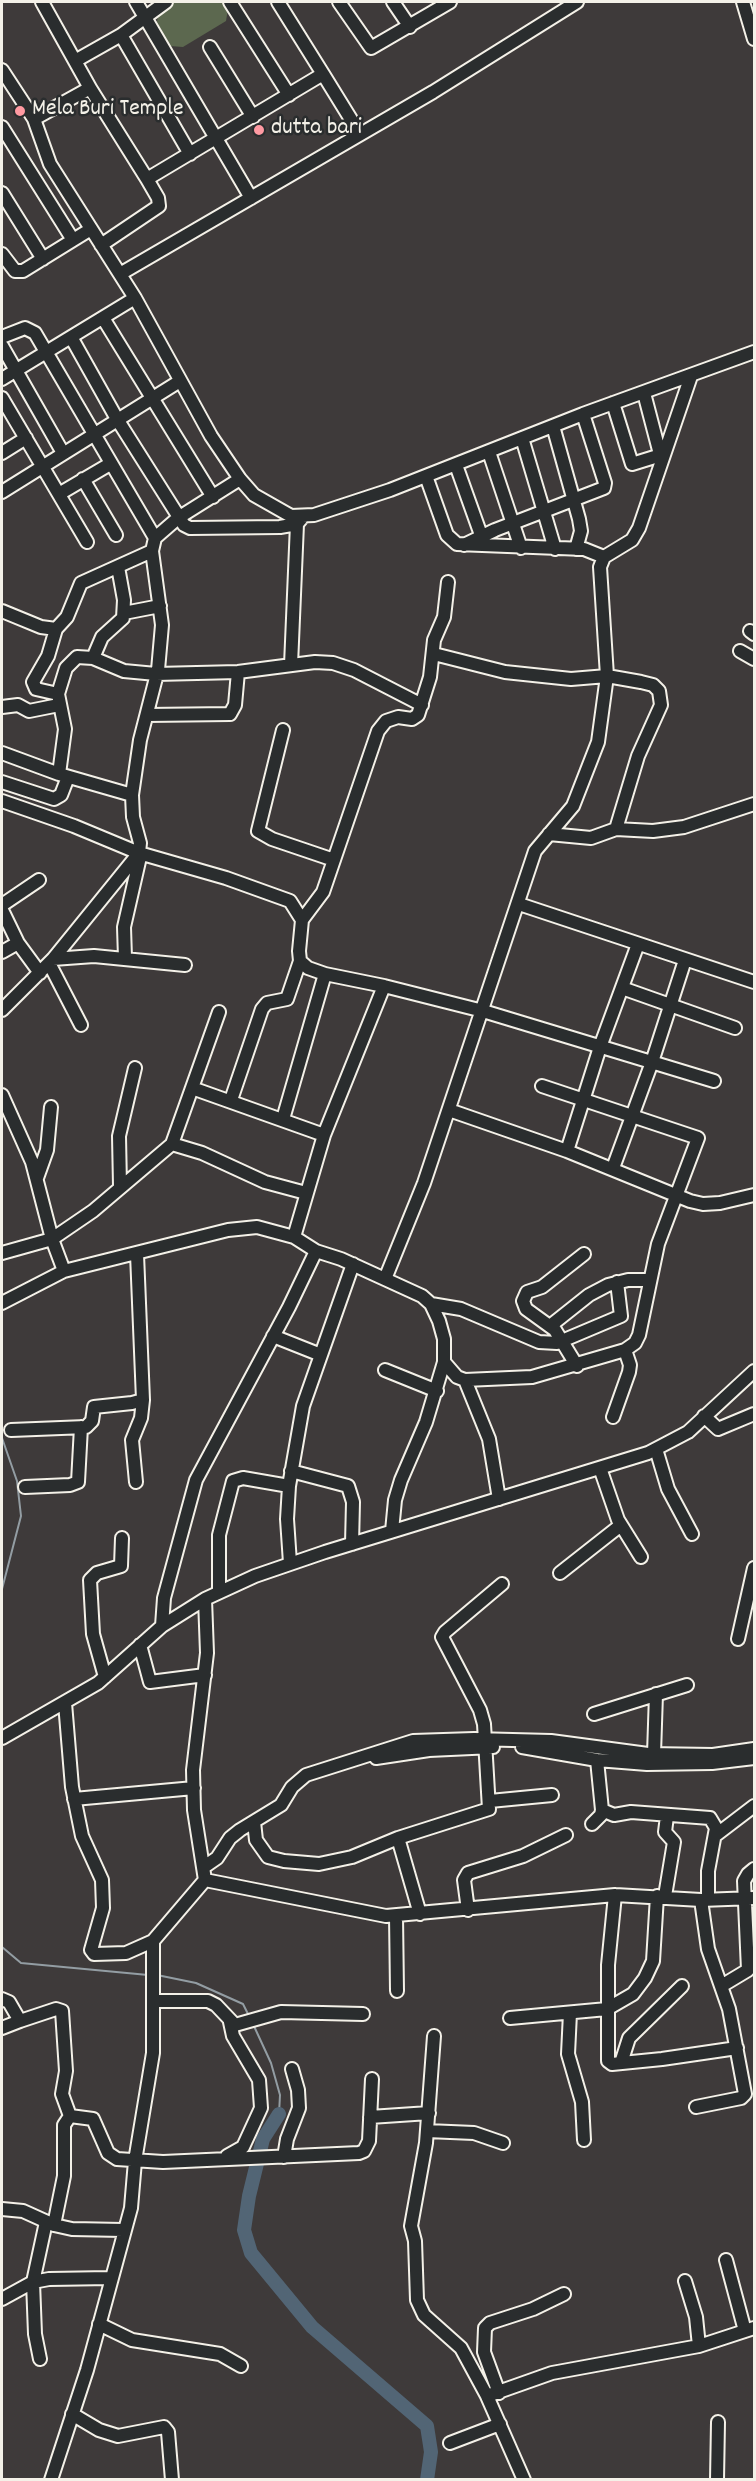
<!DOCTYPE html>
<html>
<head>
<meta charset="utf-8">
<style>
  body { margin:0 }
  #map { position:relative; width:756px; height:2481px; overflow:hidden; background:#3e3a3a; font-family:Dekko,sans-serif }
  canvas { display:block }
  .frame { position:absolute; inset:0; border:3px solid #f4f1e8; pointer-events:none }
</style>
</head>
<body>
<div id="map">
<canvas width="756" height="2481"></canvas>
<div class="frame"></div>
</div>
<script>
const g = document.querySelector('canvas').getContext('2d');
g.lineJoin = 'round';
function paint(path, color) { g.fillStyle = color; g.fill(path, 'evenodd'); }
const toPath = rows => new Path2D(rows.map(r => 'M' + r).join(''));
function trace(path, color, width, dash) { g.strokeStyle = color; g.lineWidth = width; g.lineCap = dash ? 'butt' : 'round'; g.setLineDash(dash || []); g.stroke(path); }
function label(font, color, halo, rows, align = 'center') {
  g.font = font + ' Dekko,sans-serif'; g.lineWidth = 5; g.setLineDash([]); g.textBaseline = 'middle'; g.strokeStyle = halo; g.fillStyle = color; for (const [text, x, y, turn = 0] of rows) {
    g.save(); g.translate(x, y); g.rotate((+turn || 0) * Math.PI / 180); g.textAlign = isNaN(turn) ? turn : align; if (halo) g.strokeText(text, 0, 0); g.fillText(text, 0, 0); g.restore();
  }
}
paint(toPath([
  [168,2,225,2,228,9,226,21,183,47,170,46,157,22,159,8]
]), '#5c684f');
trace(toPath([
  [2,1438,17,1481,21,1516,2,1589],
  [2,1947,21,1963,148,1975],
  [157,1975,196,1983,243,2004,249,2016],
  [253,2024,271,2063,280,2095,279,2114]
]), '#939da3', 2);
trace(toPath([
  [279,2114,263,2139,249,2196,244,2230,251,2253,312,2327,427,2426,431,2452,427,2480]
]), '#526575', 14);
const minor = toPath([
  [42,2,90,88],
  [136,2,251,198],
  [230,2,289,95],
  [278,2,323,74],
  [339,2,371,48,450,2],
  [393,2,410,27],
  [743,2,754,39],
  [121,35,190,154],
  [210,47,253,117],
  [75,61,121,35,166,2],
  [2,70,34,119,50,164,135,298,211,436,240,479,254,495,291,516,314,515,390,490,583,414,754,352],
  [34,119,90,88,147,179,323,74,360,134],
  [2,127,73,240],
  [2,193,43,259],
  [101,245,159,206,158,198,147,179],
  [2,254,15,271,23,271,91,229],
  [120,274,433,92,577,2],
  [103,318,213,497],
  [2,337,25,328,35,333,155,538,178,518,240,479],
  [71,337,117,419,184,525,190,528,280,527,297,524,302,518],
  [2,346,63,453],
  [2,379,135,298],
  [644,393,661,458],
  [2,398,87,542],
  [613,403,632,464,661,455],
  [553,426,579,519,581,531,576,549],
  [522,438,555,549],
  [489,452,521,548],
  [2,453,26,438],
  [456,465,481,535],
  [426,476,447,535,457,544,584,549,604,557],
  [83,479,116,535],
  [2,492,180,381],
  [59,494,110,464],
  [464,545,495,530,604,488,605,483,583,414],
  [2,611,41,627,56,629,67,617,81,583,152,551],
  [124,613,160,606],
  [56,629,48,656,33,682,36,689,58,694],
  [750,631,754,634],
  [740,651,754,659],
  [434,654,505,672,571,679,607,676,641,682,653,685,659,691,661,705,638,756,616,829],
  [93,658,102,637,123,618,124,600,118,567],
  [291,665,297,524],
  [2,707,18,705,29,711,59,705],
  [147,715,230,714,235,705,238,672],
  [283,730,258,831,272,839,334,860],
  [2,753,59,774,132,795],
  [59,774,65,729,58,694,66,668,77,657,93,658,124,671,156,674,238,672,315,662,333,663,354,670,422,705],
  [2,782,54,799,61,795,68,777],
  [2,801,74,826,139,853,226,878,290,901,302,920,299,951,300,961,308,968,325,974,384,986,324,1135,294,1237],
  [549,834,591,838,616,829,653,831,684,827,754,804],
  [519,904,754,982],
  [2,905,39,880],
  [2,910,18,943,40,973],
  [302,920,323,892,378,731,386,721,398,717,412,719,418,715,430,677,434,640,444,617,448,582],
  [2,952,18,943],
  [125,958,124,927,140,857],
  [53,959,94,956,185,965],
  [49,963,81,1025],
  [384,986,483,1011,714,1081],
  [622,988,735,1028],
  [2,1010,53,959,139,853,140,843,133,817,132,795,140,740,158,670,162,625,152,551,155,538],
  [192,1088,324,1135],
  [2,1095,32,1162,52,1239,2,1253],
  [231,1100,262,1009,267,1003,287,999,300,961],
  [449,1110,567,1151,690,1201,703,1204,720,1203,754,1195],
  [283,1119,325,974],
  [172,1144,202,1153,265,1182,306,1193],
  [567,1151,600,1047,638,944],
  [613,1168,652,1062,685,960],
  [37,1178,47,1150,51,1107],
  [120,1186,119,1136,135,1068],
  [64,1271,52,1239,93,1211,172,1144,219,1012],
  [385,1279,424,1183,535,851,573,806,598,742,607,676,600,567,604,557,632,540,639,528,691,376],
  [2,1303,64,1271,228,1230,257,1227,294,1237,316,1251,341,1259,422,1296,431,1304,439,1321,444,1339,444,1362,426,1422,401,1480,395,1500,392,1531],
  [431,1304,461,1309,539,1342,557,1343,621,1316,617,1282],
  [550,1326,589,1295,608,1285,628,1280,649,1280],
  [273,1336,321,1355],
  [444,1362,457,1377,465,1380,532,1377,625,1350,635,1343,639,1335,658,1244,698,1138,542,1086],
  [577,1366,555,1330,526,1309,523,1301,527,1292,542,1287,584,1254],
  [385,1370,437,1391],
  [465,1380,489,1439,499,1499],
  [704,1416,718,1429,754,1414],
  [613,1417,629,1372,630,1365,625,1350],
  [11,1430,86,1427,92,1421,94,1407,132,1403,143,1400,137,1254],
  [656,1449,668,1489,692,1534],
  [600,1468,618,1520,641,1557],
  [291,1471,348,1486,353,1502,352,1544],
  [136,1482,132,1440,141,1418,143,1400],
  [25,1487,70,1485,78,1482,81,1427],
  [290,1563,287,1519,289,1486,303,1406,353,1264],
  [560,1573,621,1525],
  [219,1592,219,1535,233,1481,243,1478,289,1486],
  [205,1599,255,1576,325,1552,648,1453,688,1432,754,1371],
  [738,1639,754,1568],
  [140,1645,150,1682,205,1675],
  [105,1677,93,1634,90,1580,97,1573,121,1566,122,1538],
  [65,1703,72,1787,82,1836,102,1880,103,1908,91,1950,94,1954,126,1953,153,1941],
  [594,1714,687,1685],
  [2,1738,98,1683,162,1626,164,1598,196,1480,289,1307,316,1251],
  [522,1747,597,1760,647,1764,712,1763,754,1758],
  [654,1754,656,1694],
  [376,1758,429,1750,493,1747],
  [74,1799,194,1788],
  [490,1801,552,1795],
  [602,1810,614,1815,631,1812,710,1818,716,1828,708,1871,708,1899],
  [254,1822,256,1840,268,1857,284,1861,319,1864,352,1857,398,1838,489,1809,484,1724,480,1710,442,1637,445,1632,502,1584],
  [592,1824,601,1815,602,1810,597,1760],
  [716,1835,754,1806],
  [398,1838,420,1914],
  [204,1867,217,1858,230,1838,240,1830,281,1805,292,1787,306,1775,413,1741,474,1739,551,1741,648,1754,713,1755,754,1749],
  [205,1880,386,1916,615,1895,701,1900,754,1898],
  [615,1895,608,1965,608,2061,612,2064,662,2059,737,2048],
  [665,1896,674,1842,665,1832,667,1816],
  [468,1910,464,1880,468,1873,523,1856,566,1835],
  [396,1916,397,1991],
  [723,1985,748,1970,744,1881,748,1874,754,1869],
  [2,1999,9,2002,20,2021,56,2009,62,2011,66,2071,62,2094,70,2116],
  [154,2001,208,2001,216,2005,235,2025,281,2012,363,2014],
  [570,2013,568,2054,582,2102,584,2140],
  [510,2018,607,2009,633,1994,645,1978,653,1961,657,1896],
  [2,2028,20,2021],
  [434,2036,426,2143,411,2226,415,2241,417,2300,424,2315,461,2348,487,2396],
  [621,2063,629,2038,682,1986],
  [696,2107,741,2098,745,2094,729,2009,708,1949,701,1900],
  [370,2117,429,2113],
  [427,2131,474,2133,503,2143],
  [227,2156,243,2147,261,2108,259,2080,233,2036,230,2022],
  [284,2157,287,2139,299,2108,298,2090,292,2069],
  [2,2209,23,2211,54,2225,72,2229,123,2230],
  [54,2225,64,2176,64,2125,70,2116,93,2119,108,2153,117,2159,163,2162,359,2153,364,2151,369,2141,372,2079],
  [726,2260,745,2331],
  [685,2281,696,2317,699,2346],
  [2,2299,33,2282,49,2279,110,2278],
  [99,2324,132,2340,220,2354,241,2366],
  [40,2359,35,2334,33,2282,46,2222],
  [499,2393,484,2352,485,2328,490,2323,533,2309,564,2294],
  [72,2414,99,2430,118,2436,164,2427,168,2432,172,2480],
  [450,2443,500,2424],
  [51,2480,87,2370,131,2208,135,2161,153,2053,153,1941,205,1880,194,1810,193,1770,207,1653,205,1599,162,1626],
  [524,2480,487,2396,552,2373,699,2346,754,2328],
  [717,2480,718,2422]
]);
trace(minor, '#f4f1e8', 16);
trace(minor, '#2a2d2e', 12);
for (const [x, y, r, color] of [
  [20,111,6,"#ff9aa2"],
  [259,130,6,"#ff9aa2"]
]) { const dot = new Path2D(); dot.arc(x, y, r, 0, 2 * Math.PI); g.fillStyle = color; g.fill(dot); trace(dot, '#2a2d2e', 2); }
label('24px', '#f4f1e8', '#2a2d2e', [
  ["Mela Buri Temple",32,111],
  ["dutta bari",271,130]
], 'left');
</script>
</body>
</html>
